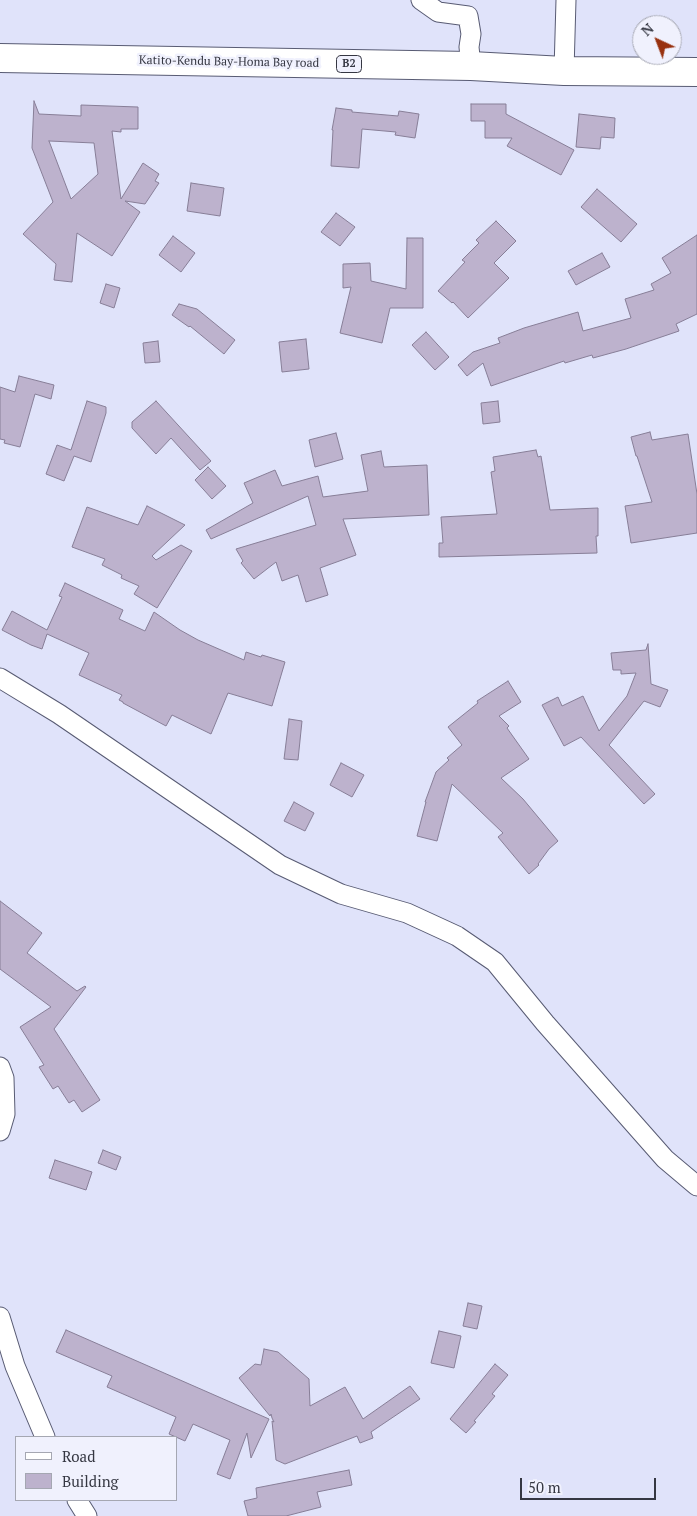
<!DOCTYPE html>
<html>
<head>
<meta charset="utf-8">
<style>
  body { margin:0 }
  #map { position:relative; width:697px; height:1516px; overflow:hidden; background:#e0e3fa; font-family:"PT Serif",serif }
  canvas { display:block }
  .legend { position:absolute; left:15px; top:1436px; width:162px; height:65px; box-sizing:border-box; background:#f0f1fd; border:1px solid #a5a7b2; margin:0; padding:6px 9px; list-style:none; font-size:15px; color:#353742 }
  .legend li { display:flex; align-items:center; gap:10px; height:25px }
  .legend b { width:25px; border:1px solid #a5a7b2 }
  .north { position:absolute; left:632px; top:15px; width:50px; height:50px; box-sizing:border-box; background:#f0f1fd; border:1px solid #a5a7b2; border-radius:50%; rotate:317deg; font-size:14px; font-weight:700; line-height:20px; text-align:center; color:#353742 }
  .north::after { content:''; display:block; margin:auto; width:18px; height:22px; background:#98310f; clip-path:polygon(50% 0,100% 100%,50% 72%,0 100%) }
  .scale { position:absolute; left:520px; top:1478px; width:136px; height:22px; box-sizing:border-box; border:2px solid #353742; border-top:0; padding-left:6px; font-size:15px; line-height:18px; white-space:nowrap; color:#353742; -webkit-text-stroke:4px #f0f1fd; paint-order:stroke }
</style>
</head>
<body>
<div id="map">
<canvas width="697" height="1516"></canvas>
<ul class="legend">
<li><b style="height:6px;background:#fff"></b>Road</li>
<li><b style="height:14px;background:#bdb2cd"></b>Building</li>
</ul>
<div class="north">N</div>
<div class="scale">50 m</div>
</div>
<script>
const g = document.querySelector('canvas').getContext('2d');
g.lineJoin = 'round';
function paint(path, color) { g.fillStyle = color; g.fill(path, 'evenodd'); }
const toPath = rows => new Path2D(rows.map(r => 'M' + r).join(''));
function trace(path, color, width, dash) { g.strokeStyle = color; g.lineWidth = width; g.lineCap = dash ? 'butt' : 'round'; g.setLineDash(dash || []); g.stroke(path); }
function label(font, color, halo, rows, align = 'center') {
  g.font = font + ' "PT Serif",serif'; g.lineWidth = 5; g.setLineDash([]); g.textBaseline = 'middle'; g.strokeStyle = halo; g.fillStyle = color; for (const [text, x, y, turn = 0] of rows) {
    g.save(); g.translate(x, y); g.rotate((+turn || 0) * Math.PI / 180); g.textAlign = isNaN(turn) ? turn : align; if (halo) g.strokeText(text, 0, 0); g.fillText(text, 0, 0); g.restore();
  }
}
const building = toPath([
  [34,101,39,114,81,116,81,105,138,107,138,129,121,129,121,132,112,131,121,199,143,163,159,174,155,181,159,183,145,204,125,201,140,212,112,256,77,233,72,282,54,280,56,264,23,234,53,202,32,148,34,101],
  [49,141,94,143,98,174,71,199,49,141],
  [471,104,506,104,506,114,574,150,561,175,507,146,512,138,485,138,485,121,471,121,471,104],
  [336,108,352,110,352,112,398,116,399,111,419,114,415,138,395,135,396,132,362,129,359,168,331,166,333,130,332,130,336,108],
  [579,114,615,118,614,138,601,137,600,149,576,147,579,114],
  [191,183,224,188,220,216,187,211,191,183],
  [597,189,637,224,621,242,581,207,597,189],
  [336,213,355,227,340,246,321,232,336,213],
  [496,221,516,241,494,263,509,278,468,318,453,302,452,303,438,291,465,262,462,260,479,243,476,240,496,221],
  [697,235,697,314,676,324,679,331,626,349,593,358,592,355,565,363,564,361,491,386,483,363,467,376,458,365,473,352,500,343,498,338,524,328,578,312,583,331,631,318,625,299,654,290,651,284,671,273,662,258,697,235],
  [173,236,195,253,181,272,159,255,173,236],
  [407,238,423,238,423,308,390,308,382,343,340,333,351,287,343,288,343,264,370,263,371,281,406,289,407,238],
  [602,253,610,267,576,285,568,271,602,253],
  [106,284,120,288,114,308,100,303,106,284],
  [179,304,197,309,235,340,224,354,190,326,189,327,172,315,179,304],
  [426,332,449,357,435,370,412,345,426,332],
  [306,339,309,369,282,372,279,342,306,339],
  [158,341,160,362,145,363,143,343,158,341],
  [19,376,54,385,51,399,35,394,20,447,4,443,5,440,0,439,0,387,15,392,19,376],
  [87,401,106,407,106,413,91,462,74,456,64,481,46,474,57,445,71,450,87,401],
  [156,401,211,461,200,470,171,438,156,454,132,428,132,422,156,401],
  [498,401,500,422,483,424,481,403,498,401],
  [650,432,652,440,688,434,697,494,697,533,631,543,625,506,652,502,637,456,636,456,631,437,650,432],
  [336,433,343,459,315,467,309,440,336,433],
  [536,450,538,457,541,456,550,510,598,508,598,536,596,536,597,553,439,557,439,543,443,543,441,517,497,514,491,472,495,471,493,457,536,450],
  [381,451,384,467,427,465,429,515,343,519,356,555,320,568,328,595,306,602,298,575,282,581,276,562,254,579,241,563,243,561,236,549,316,525,308,496,211,539,206,530,253,503,244,483,275,470,282,486,318,476,323,497,368,491,361,455,381,451],
  [208,467,226,486,212,499,195,480,208,467],
  [147,506,185,525,152,556,156,560,181,545,192,551,157,608,134,594,139,586,121,578,122,575,102,565,105,559,72,547,87,507,138,525,147,506],
  [65,583,123,610,119,619,145,631,154,612,180,630,198,640,244,660,246,652,261,657,262,655,285,662,272,706,228,693,211,734,172,715,166,726,123,703,123,702,119,700,122,695,79,675,89,653,47,634,42,649,31,645,2,630,12,611,47,630,62,597,59,596,65,583],
  [648,644,651,684,668,690,660,707,644,701,609,745,655,794,644,804,581,737,564,746,542,705,558,697,562,706,583,696,599,731,627,696,636,673,621,674,621,670,613,670,611,653,646,650,648,644],
  [508,681,521,702,499,716,509,726,507,728,529,759,501,778,523,799,558,841,549,849,538,864,539,865,529,874,498,837,503,833,452,784,437,841,417,836,426,802,425,802,436,772,449,760,447,758,462,745,448,727,478,703,477,701,508,681],
  [289,719,302,721,298,760,284,759,289,719],
  [341,763,364,775,352,797,330,785,341,763],
  [294,802,314,813,305,831,284,821,294,802],
  [0,901,42,933,27,953,77,991,85,986,86,987,54,1029,100,1100,82,1112,74,1100,69,1103,58,1086,53,1089,39,1067,44,1065,20,1027,51,1007,0,969,0,901],
  [103,1150,121,1157,116,1170,98,1163,103,1150],
  [55,1160,92,1172,86,1190,49,1178,55,1160],
  [468,1303,482,1306,477,1329,463,1326,468,1303],
  [66,1330,269,1419,251,1458,247,1433,230,1479,217,1474,230,1440,193,1424,185,1441,169,1434,176,1417,107,1387,112,1376,56,1352,66,1330],
  [439,1331,461,1336,454,1368,431,1363,439,1331],
  [264,1349,278,1352,309,1379,310,1406,345,1387,363,1419,410,1386,420,1399,371,1432,373,1438,360,1443,357,1436,285,1464,276,1460,272,1421,274,1422,272,1418,271,1414,270,1416,239,1378,255,1364,261,1365,264,1349],
  [495,1364,508,1375,492,1394,495,1396,474,1421,476,1422,466,1433,450,1419,495,1364],
  [349,1470,352,1485,317,1492,321,1507,286,1516,248,1516,244,1501,257,1498,256,1488,349,1470]
]);
paint(building, '#bdb2cd');
trace(building, '#877e97', 1);
const street = toPath([
  [421,0,438,12,468,16,471,34,469,47,471,66],
  [564,71,566,0],
  [0,678,59,714,280,865,341,894,407,913,457,936,495,962,545,1023,665,1159,697,1186],
  [0,1067,4,1078,5,1114,0,1131],
  [0,1317,15,1366,45,1437],
  [77,1500,87,1516]
]);
const highway = toPath([
  [0,58,471,66,564,71,697,72]
]);
trace(street, '#585b73', 21);
trace(highway, '#585b73', 30);
trace(street, '#fff', 19);
trace(highway, '#fff', 28);
for (const [x, y, w] of [
  [349,64,25]
]) { const box = new Path2D(); box.roundRect(x - w / 2, y - 8.5, w, 17, 4); g.fillStyle = '#f0f1fd'; g.fill(box); trace(box, '#353742', 1); }
label('bold 11px', '#353742', null, [
  ["B2",349,64]
]);
label('12px', '#353742', '#f0f1fd', [
  ["Katito-Kendu Bay-Homa Bay road",229,62,1]
]);
</script>
</body>
</html>
